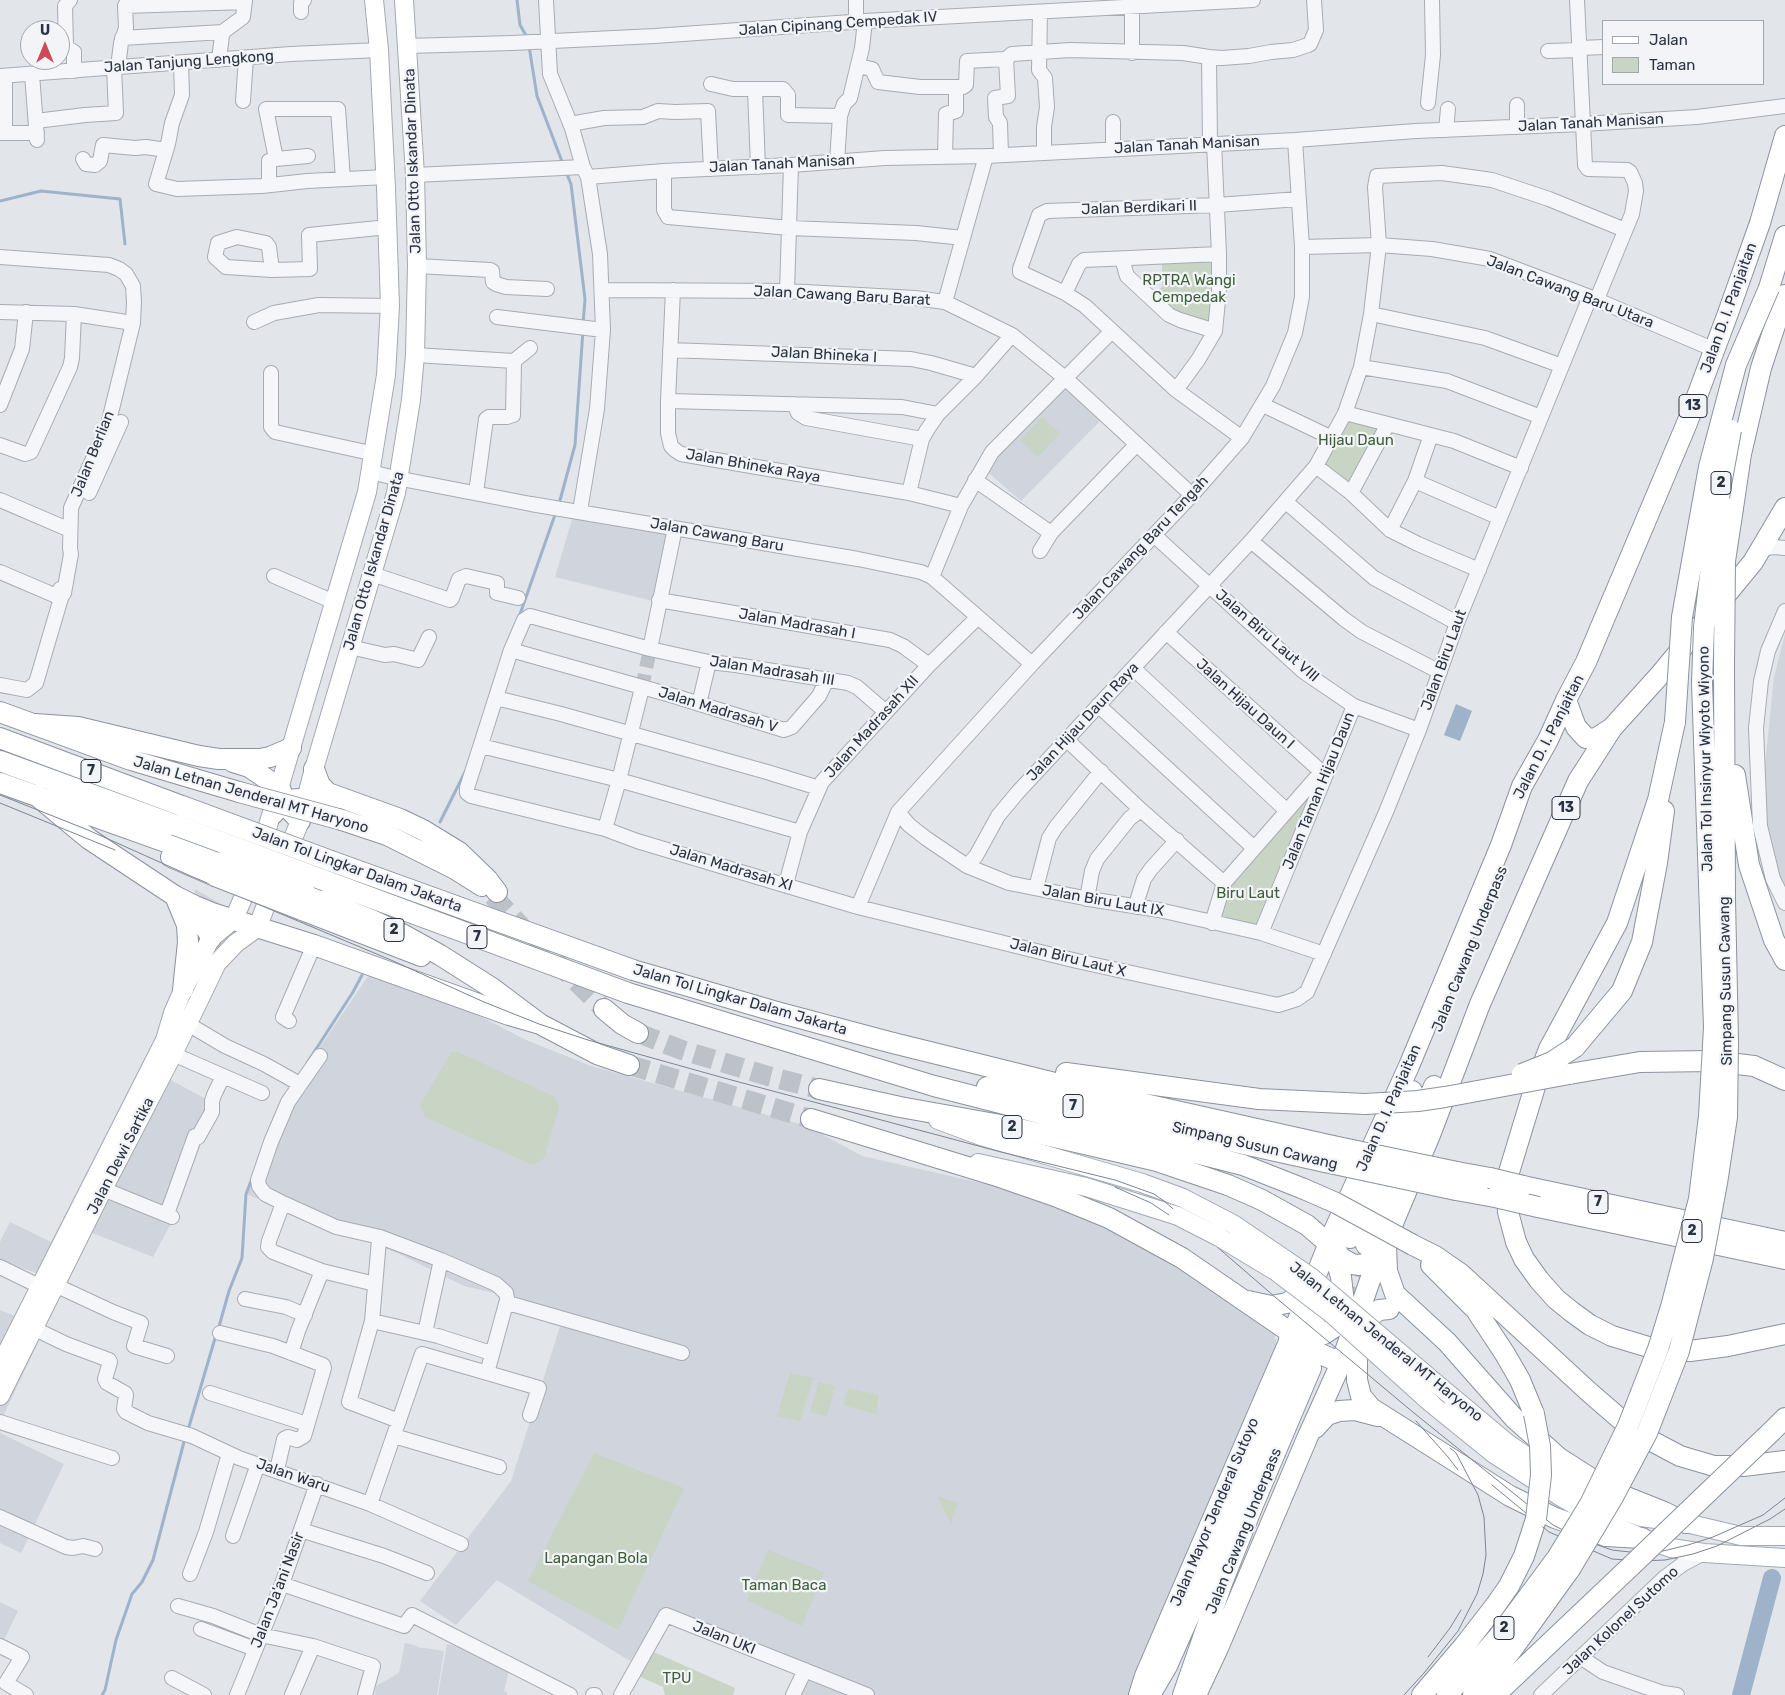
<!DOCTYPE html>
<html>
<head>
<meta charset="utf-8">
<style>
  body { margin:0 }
  #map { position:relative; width:1785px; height:1695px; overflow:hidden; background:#e2e5ea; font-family:Rubik,sans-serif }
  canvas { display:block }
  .legend { position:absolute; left:1602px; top:20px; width:162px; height:65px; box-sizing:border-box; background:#f2f4f8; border:1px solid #a2a7af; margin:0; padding:6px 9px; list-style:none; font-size:15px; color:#2a3342 }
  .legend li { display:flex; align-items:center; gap:10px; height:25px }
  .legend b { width:25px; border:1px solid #a2a7af }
  .north { position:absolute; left:20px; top:20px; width:50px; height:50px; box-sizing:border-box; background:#f2f4f8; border:1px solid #a2a7af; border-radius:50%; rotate:0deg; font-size:14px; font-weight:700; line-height:20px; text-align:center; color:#2a3342 }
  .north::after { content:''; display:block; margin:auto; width:18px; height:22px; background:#cd4a5b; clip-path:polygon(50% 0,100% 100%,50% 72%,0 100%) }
</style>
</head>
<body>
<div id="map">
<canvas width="1785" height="1695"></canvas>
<ul class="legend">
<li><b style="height:6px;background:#fff"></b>Jalan</li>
<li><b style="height:14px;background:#c8d4c4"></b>Taman</li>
</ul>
<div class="north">U</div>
</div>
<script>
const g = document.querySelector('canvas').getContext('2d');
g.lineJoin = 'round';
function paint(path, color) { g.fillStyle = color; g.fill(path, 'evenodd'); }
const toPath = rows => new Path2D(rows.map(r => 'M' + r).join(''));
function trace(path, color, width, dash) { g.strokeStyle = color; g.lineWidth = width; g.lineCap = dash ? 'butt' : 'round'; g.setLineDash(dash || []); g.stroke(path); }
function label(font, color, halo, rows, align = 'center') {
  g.font = font + ' Rubik,sans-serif'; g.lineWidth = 4.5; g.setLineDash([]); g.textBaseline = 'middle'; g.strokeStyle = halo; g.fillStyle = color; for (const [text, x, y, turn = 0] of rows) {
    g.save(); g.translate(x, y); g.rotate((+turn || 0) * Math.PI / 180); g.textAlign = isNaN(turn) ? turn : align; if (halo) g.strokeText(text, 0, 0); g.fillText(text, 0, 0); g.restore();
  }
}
paint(toPath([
  [1064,386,1100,421,1021,501,983,468],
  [574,513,674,531,657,602,555,577],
  [1785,634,1785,908,1761,805,1774,677],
  [195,889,245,918,169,1079,219,1106,184,1158,174,1218,153,1257,90,1232,0,1423,0,1310,15,1316,36,1273,0,1260,0,1242,10,1222,51,1242,161,1027,193,939],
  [377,963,526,1040,591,1066,807,1126,862,1156,1021,1192,1178,1257,1274,1333,1278,1350,1140,1695,791,1695,810,1665,665,1608,630,1661,497,1580,456,1625,420,1601,511,1481,563,1317,554,1310,516,1298,464,1286,397,1253,246,1194,297,1081],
  [0,1433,64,1464,21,1553,0,1543],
  [0,1602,18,1611,1,1646,0,1645],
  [405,1643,417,1646,417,1647,444,1651,437,1695,375,1695,376,1686,399,1673],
  [447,1644,490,1654,488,1662,510,1666,504,1691,507,1692,507,1695,438,1695]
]), '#d0d4dc');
paint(toPath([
  [1216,259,1210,328,1175,317,1152,297,1162,287,1162,261],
  [1348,416,1384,426,1351,491,1320,464],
  [1042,417,1060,433,1038,457,1020,440],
  [1319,785,1257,930,1215,920,1227,883],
  [452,1052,458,1052,555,1097,559,1107,544,1158,533,1165,425,1117,420,1104],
  [790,1373,813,1378,800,1421,777,1416],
  [819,1382,835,1386,827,1416,810,1412],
  [848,1388,879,1395,876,1414,843,1405],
  [594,1453,684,1488,618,1630,528,1581],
  [937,1496,958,1503,951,1524],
  [768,1550,824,1572,802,1626,747,1600],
  [647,1649,735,1688,733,1695,665,1695,663,1687,634,1674]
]), '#c8d4c4');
paint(toPath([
  [1456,704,1472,711,1460,741,1444,735]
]), '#9eb3ca');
trace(toPath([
  [517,0,520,25,527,37],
  [529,46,537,96,563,164],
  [566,172,571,184,585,299,583,324],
  [0,201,41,191,120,199,125,244],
  [559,504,575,445,583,330],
  [519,617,556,512],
  [440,822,466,770],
  [307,1063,353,992,362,975],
  [218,1330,229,1291,242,1258,246,1194,253,1176],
  [188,1430,216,1335],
  [102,1695,105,1690,116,1640,132,1594,142,1582,153,1560,185,1438]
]), '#9eb3ca', 3);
trace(toPath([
  [1741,1695,1772,1578]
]), '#9eb3ca', 18);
trace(toPath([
  [642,688,650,649]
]), '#bdc1c8', 14, [14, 7]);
trace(toPath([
  [493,896,528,934,604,1009],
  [638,1033,682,1050,768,1076,819,1089],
  [629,1065,811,1119],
  [1340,1302,1366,1245]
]), '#bdc1c8', 20, [20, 10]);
const minor = toPath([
  [70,0,65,6,66,47,74,52,74,71],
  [546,0,550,74,572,128,583,167,588,177,600,254,603,330,597,409,580,511],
  [856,0,856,22],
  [1577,0,1585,165,1588,169,1627,170,1630,172,1635,183,1636,191,1632,214,1597,299],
  [125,6,245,2],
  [301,12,301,3,304,0],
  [1040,12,1039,70,1045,78,1047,107,1044,127,1044,153],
  [122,38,223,32],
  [408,46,512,43,655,36,865,21,1253,0],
  [1580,48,1604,47],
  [1548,51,1580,50],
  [1132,53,1132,7],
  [1209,57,1222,58,1249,56,1271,52,1293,50,1308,45,1310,44,1316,30,1314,0],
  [219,60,222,35,224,31,243,17,245,0],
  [181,63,182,95,172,123,168,144,156,184,177,189,262,186,307,181,386,177],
  [858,66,872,69,878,82,920,87,963,87,966,85,967,61,1006,59,1012,54,1070,50,1183,53,1209,57,1210,144],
  [118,67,121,43,126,28,125,6,127,2,131,0],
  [32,74,37,140],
  [0,76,291,54,379,50],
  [5,76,5,133],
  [711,84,733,89,783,89,788,95,788,115,840,116],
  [755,90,758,167],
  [243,101,246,58],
  [1428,103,1433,55,1432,0],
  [1517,105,1517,127],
  [36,121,85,115,116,113,114,68],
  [1113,122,1113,149],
  [570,124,604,118,643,117,658,111,675,112,708,111,711,169],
  [1446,130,1448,109],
  [0,133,37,133],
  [1001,155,1000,123,996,117,995,98,1008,96,1006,59],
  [945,157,946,114,956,111,956,87],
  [83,159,86,164,95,165,100,161,103,145,135,148,146,147,166,150],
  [276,159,308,156],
  [837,162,840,116,844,104,850,98,862,48,865,21],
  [664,171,664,210,668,217,790,228,916,233,963,238],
  [415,175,583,167],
  [588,177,664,171,791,165,885,158,986,156,1295,140,1416,131,1583,124,1697,117,1785,106],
  [269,185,269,161,276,159,266,109,338,109,343,179],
  [1302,247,1379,245,1432,249,1490,259,1590,297,1715,350],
  [0,257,109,265,119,269,126,274,133,286,134,302,133,323,108,425,71,508,70,548,71,554,64,593,61,597],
  [1122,259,1127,276,1169,315,1180,320,1215,331],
  [417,266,490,270,492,271,493,282,496,284,506,287,547,289],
  [272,270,269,247,266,243,237,237,218,243,215,257,226,267,272,270,310,269,309,235,388,227],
  [602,290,787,291,915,298,945,302,1012,335,1065,378,1192,495],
  [673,290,668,401,668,433,671,446,675,450,681,454,909,493,961,506],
  [787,291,791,165],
  [1065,293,1079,264,1084,260,1219,254],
  [945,302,986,156],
  [0,312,74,314,133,323],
  [1371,314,1485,338,1562,366],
  [497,317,603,330],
  [254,322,274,313,319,305,390,306],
  [670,350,911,359,931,363,976,376],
  [415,355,514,361,530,348],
  [1361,367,1447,381,1541,417],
  [271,373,271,427,275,432,375,454],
  [1176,390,1198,360,1215,331,1219,290,1219,254,1214,143],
  [668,401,902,407,938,414],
  [794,404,798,413,806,418,922,439],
  [0,405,22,349,26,312],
  [1263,405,1332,438],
  [1345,413,1454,441,1521,468],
  [1242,438,1176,390,1085,306,1065,293,1020,272,1020,269,1039,215,1047,211,1217,205,1299,199],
  [0,445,25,454,31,452,70,367,72,358,74,314],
  [1316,466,1351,493,1390,530,1418,544,1479,570],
  [371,472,391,477,531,504,858,559,921,572,932,577,1032,664],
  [975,480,1051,533,1040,551],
  [1415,481,1500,518],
  [89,493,121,422],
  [476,493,486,419,489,417,507,417,513,415,514,361],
  [909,493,922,439,927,430,938,414,976,376,1012,335],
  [1351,493,1388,424],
  [0,500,70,530],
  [1286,502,1374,578,1457,623],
  [1390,530,1415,481,1431,435],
  [1051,533,1137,444],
  [1155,536,1304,672,1354,706,1419,730],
  [1251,541,1344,619,1362,632,1440,672],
  [1758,554,1767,548,1774,547,1785,548],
  [0,572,61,598],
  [372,574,450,600,452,598,459,579,466,576,497,583,497,593,518,598],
  [274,576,334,602],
  [932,577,961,506,992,452,1112,331],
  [659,600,890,640,903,646,929,665],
  [1785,611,1768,651,1761,681,1756,728,1760,826,1773,879,1785,903],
  [1166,632,1325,775],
  [350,647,385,655,394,654,418,660,429,637],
  [650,649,675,528],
  [511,650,674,696,784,730,792,727,819,696,827,679],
  [1133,668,1287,811],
  [0,685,27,690,36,683,61,598,60,589],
  [496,698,561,714,767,772,819,788],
  [699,704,709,662],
  [1098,705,1254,848],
  [886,712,857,687,848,683,736,665,709,662,650,649,530,616,524,620,511,650,467,788,467,793,471,796,605,829,637,841,858,907,1077,961,1278,1005,1297,999,1307,992,1386,812,1419,730,1457,623,1590,297],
  [1066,739,1141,810,1224,883],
  [481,746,619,780,800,832],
  [898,812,909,825,927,839,967,866,1009,883,1089,899,1159,910,1261,933,1324,954],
  [605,829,619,780,642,688],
  [967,866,976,856,998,816,1018,792,1251,541,1316,466,1345,413,1361,367,1371,314,1379,245,1375,187,1377,176,1442,173,1492,180,1549,199,1625,230],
  [786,884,800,832,822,782,929,665,978,617],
  [1036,888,1049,838,1056,827,1101,771],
  [1087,899,1092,871,1097,859,1130,818,1141,810],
  [858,907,898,812,1032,664,1192,495,1242,438,1273,386,1295,333,1302,297,1302,247,1295,140],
  [1137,907,1138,898,1144,879,1151,869,1177,840],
  [1212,923,1224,883,1321,772],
  [1261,933,1354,706],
  [289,1021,283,1017,314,945],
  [188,1024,225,1046,264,1064,298,1083],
  [173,1054,262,1093],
  [320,1056,288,1102,271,1142,258,1180,259,1186,265,1194,281,1202,282,1206,269,1241,268,1247,273,1252,322,1271,375,1284],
  [103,1189,172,1217],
  [281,1202,336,1227,380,1237],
  [167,1214,195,1136,198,1137,212,1112,212,1101,214,1095,223,1076],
  [0,1267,39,1286],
  [55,1285,113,1312,141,1323,134,1346,167,1356],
  [245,1299,286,1307,305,1315],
  [372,1321,438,1336,491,1353],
  [33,1328,66,1344,109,1360,110,1362,105,1379,107,1383,125,1393,126,1395,124,1409,126,1412,148,1423,192,1436,239,1458,370,1504,461,1544],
  [220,1333,273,1346,323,1365,324,1368,304,1436,297,1440,288,1437,284,1439,277,1470],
  [425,1333,441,1260,496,1284,506,1293,508,1303,682,1353],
  [291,1353,298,1331,322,1271],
  [487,1373,507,1300],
  [210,1393,307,1424],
  [399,1421,349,1402,372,1321,379,1240,380,1237,441,1260],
  [0,1422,112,1458],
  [394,1436,499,1467],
  [370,1504,422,1354,539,1388,530,1415],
  [0,1517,66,1547,73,1548,83,1546,95,1549],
  [301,1530,384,1556,427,1573],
  [233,1536,258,1464],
  [190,1574,206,1532,229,1454],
  [282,1584,404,1626,412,1615,570,1695],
  [178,1606,213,1616,261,1635,313,1646,373,1666,365,1695],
  [201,1629,255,1649],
  [0,1646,22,1657,6,1683,26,1695],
  [1582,1658,1603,1672,1663,1693,1677,1695],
  [172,1678,204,1695],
  [237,1695,282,1584,317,1484],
  [292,1695,313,1646],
  [593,1695,595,1695],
  [621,1695,666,1615,867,1695],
  [793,1695,805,1670],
  [1541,1695,1664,1578,1683,1564,1704,1553]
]);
const major = toPath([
  [261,849,367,492,386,375,390,306,386,188,379,50,374,0],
  [285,858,300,821,314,769,396,493,411,400,415,355,417,266,415,175,404,0],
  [938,1120,981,1136,1142,1183,1183,1198],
  [978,1163,1086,1187,1178,1216],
  [0,1366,165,1040,173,1013,183,990,211,938,234,919,252,877],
  [0,1396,103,1189,173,1054,217,963,236,943,257,928,274,885],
  [1451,1396,1507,1443,1572,1487,1601,1502,1641,1517,1686,1523,1741,1536,1785,1536],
  [1431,1403,1494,1454,1561,1497,1599,1519,1642,1538,1671,1548,1704,1553,1785,1558]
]);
const highway = toPath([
  [1769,288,1785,236],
  [1733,508,1741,454,1761,368,1785,295],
  [1724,665,1725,899,1728,1041],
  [1702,683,1714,1027],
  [1566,700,1576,727,1586,738,1595,739,1612,728],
  [0,712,131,760,239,792],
  [1675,722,1658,800,1617,923,1549,1049,1537,1080,1509,1172,1508,1212,1516,1242,1524,1259,1539,1280,1556,1299,1572,1312,1590,1325,1612,1336,1655,1349,1690,1351,1728,1346,1785,1334],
  [35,724,78,727,199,756,219,759,260,759,270,757,291,748],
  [0,738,182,806],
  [0,761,175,825],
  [233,762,249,767,280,788,286,806,300,821],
  [314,769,320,785,328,793,400,819,423,830,459,852,488,880,497,892],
  [1735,775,1749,865,1774,940,1785,960],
  [0,783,222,862],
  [36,795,89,839,175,896,195,906,212,913,314,945,509,1015,540,1024],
  [273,814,284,802,288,800,322,797,338,798],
  [342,820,387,835,455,869,482,886],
  [171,857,215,876],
  [331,861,633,970,777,1012,889,1042,1091,1092,1333,1146],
  [326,881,628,993,934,1086,1243,1165,1304,1189],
  [306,894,372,920,402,934,440,955,492,988,540,1024,597,1054,629,1065],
  [175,896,187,925,188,942,183,990],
  [195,906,211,938],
  [302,910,421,956],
  [604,1009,622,1024,638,1033],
  [1575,1047,1622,991,1642,942,1657,863,1664,811],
  [1066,1073,1259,1099,1365,1104],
  [1569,1074,1640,1062,1712,1061,1754,1066,1785,1080],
  [987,1087,1325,1162],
  [819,1089,900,1107,1006,1126,1089,1145,1157,1161,1228,1185,1262,1200,1307,1225,1329,1244,1336,1260,1341,1277,1346,1320],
  [811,1119,1000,1177,1055,1196,1109,1218,1182,1258,1284,1328,1294,1330,1306,1326,1336,1295],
  [1457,1172,1490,1178],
  [1523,1186,1785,1242],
  [1456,1190,1495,1197],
  [1538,1207,1785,1259],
  [1350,1238,1412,1091],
  [1366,1245,1434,1086],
  [1413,1245,1435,1256,1461,1274,1589,1392,1626,1424,1646,1438,1680,1456,1714,1466,1743,1466,1785,1461],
  [1386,1246,1387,1271,1395,1294,1447,1342,1514,1418,1559,1458,1609,1490,1664,1512,1686,1523],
  [1334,1247,1341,1258,1352,1264,1358,1265,1365,1264,1374,1260,1382,1250],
  [1431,1265,1476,1310,1505,1354,1520,1380,1534,1414],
  [1248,1301,1271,1306,1287,1303,1300,1295,1309,1282],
  [1389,1309,1379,1310,1369,1317,1359,1342,1357,1360,1357,1380,1361,1396,1371,1408,1510,1496,1555,1518,1606,1536,1642,1538],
  [1289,1340,1313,1337,1324,1334,1356,1313],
  [1289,1340,1341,1363],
  [1315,1428,1327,1415,1339,1411,1355,1410,1378,1416],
  [1772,1431,1785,1418],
  [1139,1695,1145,1676,1294,1330,1333,1233,1409,1066,1501,845,1522,786,1548,740,1566,700,1586,662,1687,423,1727,316,1760,223,1785,136],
  [1150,1695,1167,1666,1227,1531,1297,1362],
  [1183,1695,1222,1583,1253,1505,1311,1368],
  [1196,1695,1218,1648,1308,1436,1341,1363,1375,1266,1430,1135,1480,1004,1578,781,1612,728,1659,676,1753,562,1785,508],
  [1422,1695,1464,1646,1495,1606,1509,1586,1524,1556,1536,1519],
  [1447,1695,1499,1636,1557,1558],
  [1473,1695,1511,1651,1570,1569],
  [1495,1695,1631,1566]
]);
trace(minor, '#a7acb4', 16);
trace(major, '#a2aab6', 20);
trace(highway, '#8a93a1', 22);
trace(minor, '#f5f6f9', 14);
trace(major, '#fff', 18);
trace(highway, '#fff', 20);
trace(toPath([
  [0,795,88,830,193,877,391,960,484,1002,539,1024,588,1040,724,1078,1001,1152,1115,1180,1154,1194,1164,1201,1275,1297,1414,1413,1553,1525,1583,1540,1612,1550,1639,1553,1663,1551,1688,1545,1713,1537,1763,1515,1785,1498],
  [0,803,115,850],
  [1115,1187,1151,1203,1172,1217],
  [1416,1421,1448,1457,1458,1470],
  [1492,1485,1549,1532,1612,1559,1641,1561,1665,1560,1693,1554,1717,1546,1770,1519,1785,1509],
  [1428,1657,1450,1628,1461,1610],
  [1404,1695,1424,1673,1458,1631,1477,1594,1483,1574,1486,1555,1484,1517,1478,1495,1456,1453,1450,1448]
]), '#7c8594', 1);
const majorBridge = toPath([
  [1183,1198,1233,1224,1311,1277,1451,1396],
  [1178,1216,1219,1237,1277,1272,1332,1314,1431,1403]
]);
const highwayBridge = toPath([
  [1724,665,1725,561,1733,508],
  [1702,683,1704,627,1713,550,1720,490,1731,430],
  [1675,722,1682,617,1709,467,1736,365,1769,288],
  [239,792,342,820],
  [182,806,331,861],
  [175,825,326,881],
  [222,862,306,894],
  [215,876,302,910],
  [1522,1074,1552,1062,1575,1047],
  [1365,1104,1418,1101,1445,1097,1569,1074],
  [1333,1146,1457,1172],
  [1325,1162,1456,1190],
  [1490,1178,1523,1186],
  [1304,1189,1336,1203,1413,1245],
  [1495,1197,1538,1207],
  [1534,1414,1540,1446,1541,1475,1536,1519],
  [1557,1558,1590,1504,1628,1426,1658,1349,1671,1307,1699,1199,1709,1116,1714,1027],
  [1631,1566,1772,1431],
  [1570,1569,1613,1497,1647,1433,1679,1351,1703,1258,1717,1183,1727,1117,1728,1041]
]);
trace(majorBridge, '#a2aab6', 20, []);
trace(highwayBridge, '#8a93a1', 22, []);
trace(majorBridge, '#fff', 18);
trace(highwayBridge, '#fff', 20);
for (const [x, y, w] of [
  [1693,406,28],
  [1721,483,20],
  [91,771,20],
  [1566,808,28],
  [394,930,20],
  [477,937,20],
  [1073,1106,20],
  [1012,1127,20],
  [1598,1202,20],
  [1692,1231,20],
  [1504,1628,20]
]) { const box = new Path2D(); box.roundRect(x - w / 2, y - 11.5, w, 23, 4); g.fillStyle = '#f2f4f8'; g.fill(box); trace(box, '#2a3342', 1); }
label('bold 14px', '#2a3342', null, [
  ["13",1693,406],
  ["2",1721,483],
  ["7",91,771],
  ["13",1566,808],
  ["2",394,930],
  ["7",477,937],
  ["7",1073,1106],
  ["2",1012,1127],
  ["7",1598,1202],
  ["2",1692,1231],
  ["2",1504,1628]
]);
label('15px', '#2a3342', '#f2f4f8', [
  ["Jalan Cipinang Cempedak IV",838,24,-4],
  ["Jalan Tanjung Lengkong",189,62,-4],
  ["Jalan Tanah Manisan",1591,123,-3],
  ["Jalan Tanah Manisan",1187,145,-3],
  ["Jalan Otto Iskandar Dinata",413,161,-92],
  ["Jalan Tanah Manisan",782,164,-3],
  ["Jalan Berdikari II",1139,208,-2],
  ["Jalan Cawang Baru Utara",1570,292,21],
  ["Jalan Cawang Baru Barat",842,296,3],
  ["Jalan D. I. Panjaitan",1729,308,-70],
  ["Jalan Bhineka I",824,355,3],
  ["Jalan Berlian",93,454,-68],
  ["Jalan Bhineka Raya",753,466,10],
  ["Jalan Cawang Baru",717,535,10],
  ["Jalan Cawang Baru Tengah",1141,548,-47],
  ["Jalan Otto Iskandar Dinata",374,561,-74],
  ["Jalan Madrasah I",797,624,10],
  ["Jalan Biru Laut VIII",1267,636,41],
  ["Jalan Biru Laut",1444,660,-70],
  ["Jalan Madrasah III",772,671,9],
  ["Jalan Hijau Daun I",1245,704,42],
  ["Jalan Madrasah V",718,710,17],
  ["Jalan Hijau Daun Raya",1083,722,-47],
  ["Jalan Madrasah XII",872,727,-48],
  ["Jalan D. I. Panjaitan",1549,737,-63],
  ["Jalan Tol Insinyur Wiyoto Wiyono",1706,759,-91],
  ["Jalan Taman Hijau Daun",1319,791,-68],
  ["Jalan Letnan Jenderal MT Haryono",251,795,16],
  ["Jalan Madrasah XI",731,868,17],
  ["Jalan Tol Lingkar Dalam Jakarta",357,870,20],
  ["Jalan Biru Laut IX",1103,901,10],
  ["Jalan Cawang Underpass",1470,949,-68],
  ["Jalan Biru Laut X",1068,958,14],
  ["Simpang Susun Cawang",1726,981,-91],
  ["Jalan Tol Lingkar Dalam Jakarta",740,1000,16],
  ["Jalan D. I. Panjaitan",1389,1108,-66],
  ["Simpang Susun Cawang",1255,1146,13],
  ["Jalan Dewi Sartika",121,1156,-63],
  ["Jalan Letnan Jenderal MT Haryono",1386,1342,39],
  ["Jalan Waru",293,1476,19],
  ["Jalan Mayor Jenderal Sutoyo",1215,1512,-67],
  ["Jalan Cawang Underpass",1244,1531,-68],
  ["Jalan Ja'ani Nasir",278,1590,-69],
  ["Jalan Kolonel Sutomo",1621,1621,-43],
  ["Jalan UKI",724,1638,22]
]);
label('15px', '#3e5e38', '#f2f4f8', [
  ["RPTRA Wangi",1189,281],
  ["Cempedak",1189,298],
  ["Hijau Daun",1356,441],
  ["Biru Laut",1248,894],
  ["Lapangan Bola",596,1559],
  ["Taman Baca",784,1586],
  ["TPU",677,1679]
]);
</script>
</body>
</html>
